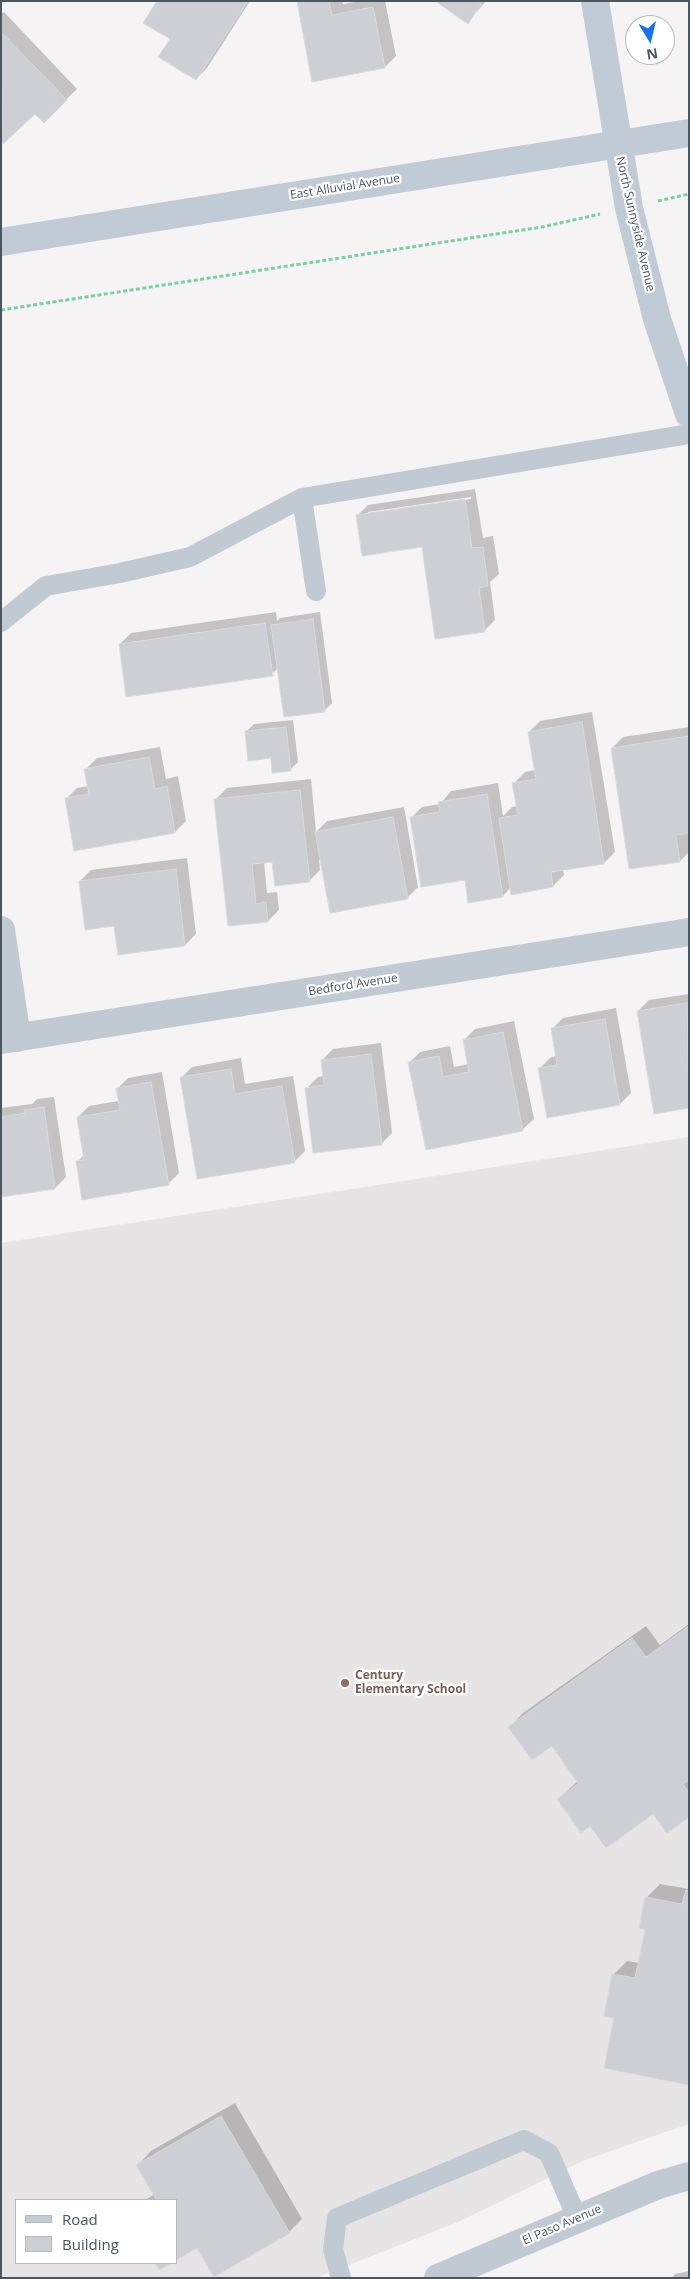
<!DOCTYPE html>
<html>
<head>
<meta charset="utf-8">
<style>
  body { margin:0 }
  #map { position:relative; width:690px; height:2279px; overflow:hidden; background:#f5f3f3; font-family:"Open Sans",sans-serif }
  canvas { display:block }
  .frame { position:absolute; inset:0; border:2px solid #4a5661; pointer-events:none }
  .legend { position:absolute; left:15px; top:2199px; width:162px; height:65px; box-sizing:border-box; background:#fff; border:1px solid #b7bbc0; margin:0; padding:6px 9px; list-style:none; font-size:15px; color:#4a5661 }
  .legend li { display:flex; align-items:center; gap:10px; height:25px }
  .legend b { width:25px; border:1px solid #b7bbc0 }
  .north { position:absolute; left:625px; top:15px; width:50px; height:50px; box-sizing:border-box; background:#fff; border:1px solid #b7bbc0; border-radius:50%; rotate:171deg; font-size:14px; font-weight:700; line-height:20px; text-align:center; color:#4a5661 }
  .north::after { content:''; display:block; margin:auto; width:18px; height:22px; background:#1a73e8; clip-path:polygon(50% 0,100% 100%,50% 72%,0 100%) }
</style>
</head>
<body>
<div id="map">
<canvas width="690" height="2279"></canvas>
<div class="frame"></div>
<ul class="legend">
<li><b style="height:6px;background:#c1cbd6"></b>Road</li>
<li><b style="height:14px;background:#cdcfd5"></b>Building</li>
</ul>
<div class="north">N</div>
</div>
<script>
const g = document.querySelector('canvas').getContext('2d');
g.lineJoin = 'round';
function paint(path, color) { g.fillStyle = color; g.fill(path, 'evenodd'); }
const toPath = rows => new Path2D(rows.map(r => 'M' + r).join(''));
function trace(path, color, width, dash) { g.strokeStyle = color; g.lineWidth = width; g.lineCap = dash ? 'butt' : 'round'; g.setLineDash(dash || []); g.stroke(path); }
function label(font, color, halo, rows, align = 'center') {
  g.font = font + ' "Open Sans",sans-serif'; g.lineWidth = 4.5; g.setLineDash([]); g.textBaseline = 'middle'; g.strokeStyle = halo; g.fillStyle = color; for (const [text, x, y, turn = 0] of rows) {
    g.save(); g.translate(x, y); g.rotate((+turn || 0) * Math.PI / 180); g.textAlign = isNaN(turn) ? turn : align; if (halo) g.strokeText(text, 0, 0); g.fillText(text, 0, 0); g.restore();
  }
}
paint(toPath([
  [689,1137,689,2124,585,2160,458,2222,316,2278,1,2278,1,1243],
  [16,2200,176,2200,176,2263,16,2263]
]), '#e6e4e5');
paint(toPath([
  [158,1,250,1,207,68,196,79,171,39],
  [298,1,342,1,343,4,360,1,385,1,396,56,385,67],
  [438,1,486,1,468,22],
  [4,12,77,89,44,121,35,113,3,143,1,141,1,14],
  [475,489,483,538,493,536,499,574,490,582,495,620,484,631,423,546,357,516,368,505],
  [471,497,471,499,368,515,368,512],
  [276,612,277,621,280,618,320,612,332,703,325,710,278,668,272,674,120,644,131,633],
  [592,712,615,852,604,863,563,869,564,875,553,886,511,887,503,896,411,818,422,807,440,804,451,791,498,783,503,816,512,807,517,806,514,783,525,772,536,770,529,732,540,721],
  [293,720,298,762,290,770,272,757,246,732,254,724],
  [689,727,689,852,680,861,612,748,623,737],
  [160,747,166,779,178,776,186,821,175,832,66,799,77,788,89,786,86,769,97,758],
  [311,779,316,832,327,821,404,807,418,887,407,898,321,860,319,860,320,870,309,881,273,861,264,862,267,893,277,892,279,910,268,921,229,925,216,799,227,788],
  [187,858,196,934,185,945,115,925,80,881,91,870],
  [689,994,689,1107,638,1011,649,1000],
  [616,1008,631,1093,620,1104,540,1068,551,1057,557,1056,552,1029,563,1018],
  [514,1021,534,1119,522,1130,409,1063,420,1052,450,1046,454,1067,469,1064,464,1040,475,1029],
  [381,1043,392,1133,381,1144,307,1088,318,1077,324,1076,322,1060,333,1049],
  [241,1058,245,1084,293,1076,305,1151,294,1162,181,1078,192,1067],
  [162,1072,179,1173,168,1184,77,1162,84,1155,78,1117,89,1106,119,1101,117,1089,128,1078],
  [54,1097,66,1177,55,1188,1,1196,1,1108,32,1104,37,1099],
  [689,1624,689,1816,653,1813,591,1825,558,1799,578,1781,552,1745,510,1727,523,1713,646,1626,660,1645],
  [660,1884,689,1889,689,2084,616,2017,606,2015,614,1974,627,1961,640,1963,647,1929,646,1898],
  [235,2103,302,2219,289,2232,176,2200,145,2200,155,2194,138,2165,151,2151],
  [689,2271,689,2278,672,2278,675,2274]
]), '#0003');
const building = toPath([
  [157,1,248,1,196,80,158,57,170,39,143,23,157,1],
  [297,1,329,1,332,15,373,7,385,68,312,82,297,1],
  [435,1,483,1,468,24,435,1],
  [1,32,67,100,44,123,35,114,3,144,1,32],
  [465,499,472,548,483,547,488,586,479,588,485,632,435,639,422,547,362,556,356,515,465,499],
  [313,619,325,712,284,717,271,625,313,619],
  [265,623,273,676,126,697,119,644,265,623],
  [582,722,604,864,551,872,553,887,511,895,499,818,518,815,512,783,536,779,528,732,582,722],
  [286,727,291,771,272,773,271,758,248,761,245,731,286,727],
  [689,736,689,833,676,835,680,862,629,869,611,748,689,736],
  [149,757,155,789,167,786,175,833,74,851,65,798,89,794,84,769,149,757],
  [300,790,310,882,275,886,272,862,252,864,256,904,266,902,268,922,228,926,214,799,300,790],
  [487,794,503,897,468,903,465,880,421,887,410,817,440,812,438,802,487,794],
  [393,817,408,899,330,913,315,832,393,817],
  [176,869,185,946,118,955,114,926,85,930,79,881,176,869],
  [687,1003,689,1108,654,1114,637,1011,687,1003],
  [605,1019,620,1105,547,1118,538,1068,557,1065,551,1028,605,1019],
  [503,1032,523,1131,426,1150,408,1062,439,1056,443,1077,469,1072,463,1040,503,1032],
  [371,1054,382,1145,313,1153,305,1088,324,1085,321,1060,371,1054],
  [231,1069,235,1094,282,1086,295,1163,197,1179,180,1077,231,1069],
  [151,1082,169,1185,82,1200,76,1161,84,1160,77,1117,120,1110,116,1088,151,1082],
  [44,1107,55,1189,1,1197,1,1117,25,1113,24,1110,44,1107],
  [689,1626,689,1780,683,1784,689,1793,689,1817,667,1833,653,1814,606,1848,590,1826,581,1833,557,1799,578,1784,552,1746,532,1760,508,1727,632,1638,646,1657,689,1626],
  [686,1890,689,1891,689,2085,604,2068,614,2018,604,2016,612,1974,635,1978,645,1930,639,1928,645,1897,682,1904,686,1890],
  [221,2116,290,2233,214,2277,197,2248,176,2260,176,2200,153,2200,156,2199,136,2165,221,2116],
  [155,2263,172,2263,159,2270,155,2263]
]);
paint(building, '#cdcfd5');
trace(building, '#d7d9de', 1);
trace(toPath([
  [658,201,689,194],
  [1,310,542,227,600,214]
]), '#7ad0a6', 3, [4, 2.5]);
trace(toPath([
  [316,591,302,498,689,434],
  [1,622,46,586,120,573,190,557,302,498],
  [341,2278,333,2249,337,2218,524,2140,549,2153,577,2218]
]), '#c1cad2', 20);
trace(toPath([
  [1,930,17,1038],
  [1,1040,689,932],
  [438,2278,658,2185,689,2176]
]), '#c1cad2', 28);
trace(toPath([
  [595,1,629,208,657,319,689,414],
  [1,242,689,133]
]), '#c1cbd6', 28);
for (const [x, y, r, color] of [
  [345,1683,5,"#8d6e63"]
]) { const dot = new Path2D(); dot.arc(x, y, r, 0, 2 * Math.PI); g.fillStyle = color; g.fill(dot); trace(dot, '#fff', 2); }
label('12px', '#4a5661', '#fff', [
  ["East Alluvial Avenue",345,187,-9],
  ["North Sunnyside Avenue",635,224,77],
  ["Bedford Avenue",353,985,-9],
  ["El Paso Avenue",562,2225,-23]
]);
label('bold 12px', '#785e54', '#fff', [
  ["Century",355,1676],
  ["Elementary School",355,1690]
], 'left');
</script>
</body>
</html>
